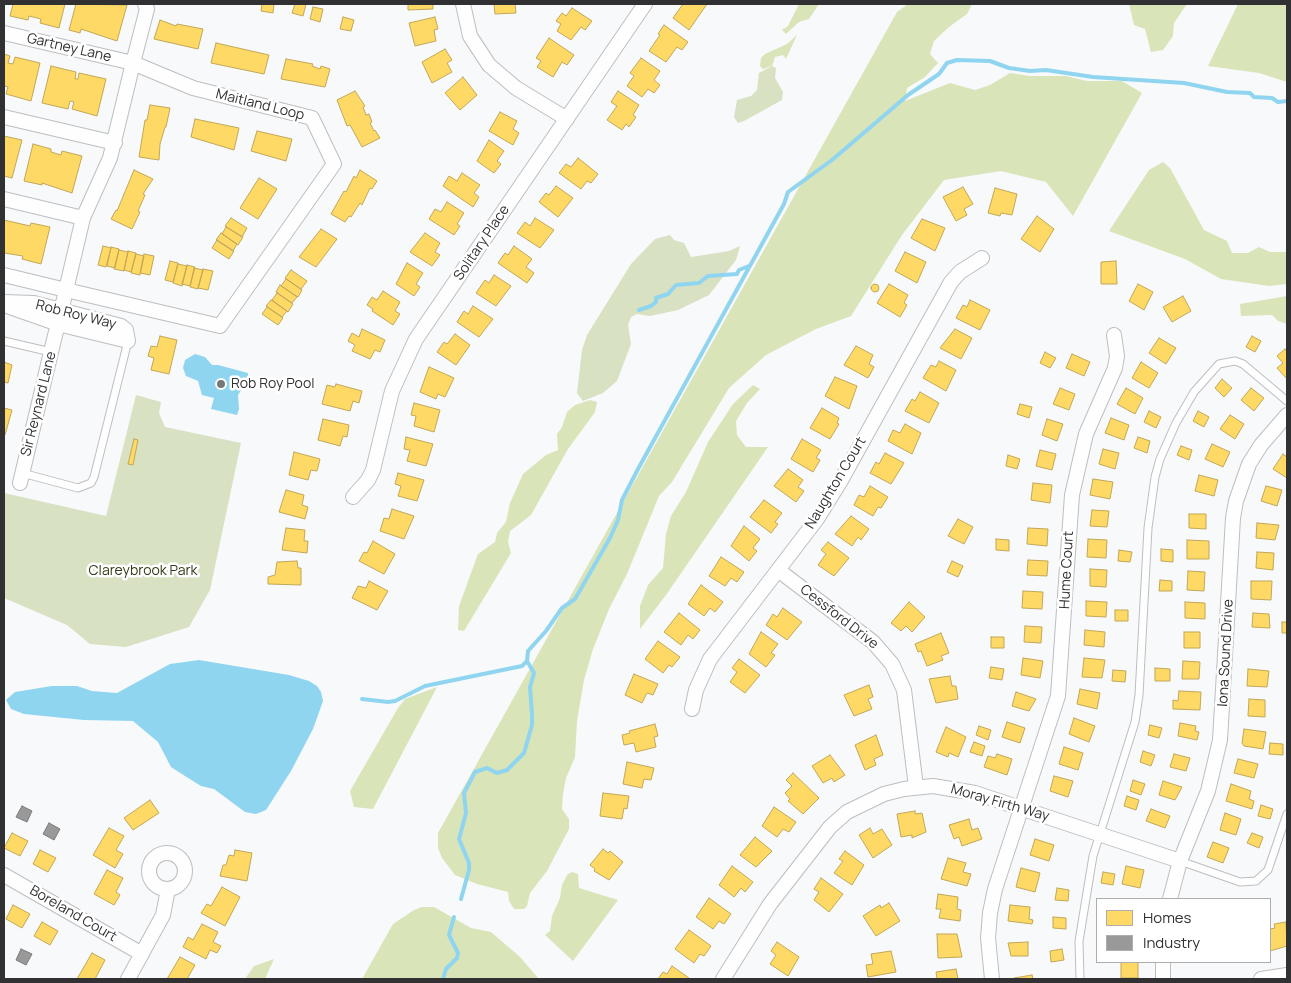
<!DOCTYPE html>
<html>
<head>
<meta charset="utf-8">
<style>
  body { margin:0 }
  #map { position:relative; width:1291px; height:983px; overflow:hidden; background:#f7f9fb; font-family:Manrope,sans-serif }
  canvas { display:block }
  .frame { position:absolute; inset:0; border:5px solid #313134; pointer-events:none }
  .legend { position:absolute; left:1096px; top:898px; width:175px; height:65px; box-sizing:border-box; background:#fff; border:1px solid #adadae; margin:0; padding:6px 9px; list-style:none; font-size:15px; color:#313134 }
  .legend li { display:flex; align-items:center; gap:10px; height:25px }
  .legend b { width:25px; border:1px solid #adadae }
</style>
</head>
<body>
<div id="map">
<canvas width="1291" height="983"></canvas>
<div class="frame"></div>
<ul class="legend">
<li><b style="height:14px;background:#ffd966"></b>Homes</li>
<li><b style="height:14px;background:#999"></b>Industry</li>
</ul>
</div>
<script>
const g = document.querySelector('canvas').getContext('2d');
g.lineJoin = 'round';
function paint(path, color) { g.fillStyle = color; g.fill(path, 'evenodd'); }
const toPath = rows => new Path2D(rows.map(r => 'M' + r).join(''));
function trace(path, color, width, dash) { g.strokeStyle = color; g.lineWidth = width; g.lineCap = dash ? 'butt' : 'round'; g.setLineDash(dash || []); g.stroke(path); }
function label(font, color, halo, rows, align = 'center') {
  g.font = font + ' Manrope,sans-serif'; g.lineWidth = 5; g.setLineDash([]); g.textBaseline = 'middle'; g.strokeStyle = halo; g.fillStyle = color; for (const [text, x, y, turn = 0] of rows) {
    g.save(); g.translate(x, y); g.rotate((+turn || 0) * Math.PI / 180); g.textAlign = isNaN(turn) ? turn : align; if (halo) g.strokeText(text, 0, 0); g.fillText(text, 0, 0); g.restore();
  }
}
paint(toPath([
  [772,66,776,68,775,78,783,92,782,100,744,121,738,123,734,117,737,100,751,96,757,90,759,73],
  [670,235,674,240,684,243,691,257,729,251,740,246,736,260,709,295,678,310,650,316,637,314,631,317,628,325,631,344,617,381,603,393,583,401,577,393,582,350,587,335,631,264,655,239],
  [136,395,161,402,159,413,165,427,241,443,210,590,189,627,126,647,90,644,67,625,4,598,4,493,106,516]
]), '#d9e1c3');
paint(toPath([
  [799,4,819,4,809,19,799,22,786,34,782,30,788,26],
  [908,4,972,4,967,14,949,27,934,41,930,54,938,63,925,77,907,88,905,101,950,83,975,90,990,85,1010,73,1030,76,1066,76,1087,81,1122,81,1142,93,1073,216,1046,182,1001,171,944,180,902,235,851,316,816,329,766,355,729,388,672,482,659,496,627,574,609,609,593,649,584,680,577,721,575,757,566,778,563,794,562,809,569,819,569,829,547,871,530,893,527,906,524,909,514,909,509,901,508,892,477,884,455,875,442,858,438,848,438,833,897,12],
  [1129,4,1187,4,1174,23,1173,36,1163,50,1151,52,1145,29,1134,25],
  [1238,4,1287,4,1287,82,1259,73,1208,66],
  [797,35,786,59,783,55,775,57,772,66,763,69,760,66,761,58,765,54,787,44],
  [1163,162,1170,168,1204,230,1227,241,1232,253,1248,253,1259,247,1270,252,1287,252,1287,284,1269,286,1221,279,1185,259,1109,231,1149,170],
  [1287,296,1287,324,1278,321,1272,315,1241,316,1240,304],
  [753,385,760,389,747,403,736,421,737,435,746,447,768,447,666,595,640,629,640,606,648,585,663,568,666,534,671,516,686,492,708,442,733,404],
  [590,400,597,402,595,412,568,449,531,515,510,531,508,542,511,553,464,631,458,630,459,606,478,554,495,542,497,533,506,522,510,503,523,474,546,455,558,450,557,434,562,427,567,412,575,405],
  [437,687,373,809,354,807,350,791,398,708,405,699],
  [572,872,578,874,579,888,618,900,573,961,545,935,550,931,552,916,560,898,562,885,567,875],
  [422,907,434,907,471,928,491,932,519,956,539,979,362,979,393,924,414,910],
  [274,959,265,979,245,979,254,966]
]), '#dae4b9');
paint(toPath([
  [195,354,205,357,212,365,218,365,248,373,248,379,238,395,239,409,237,415,211,409,214,398,202,395,198,381,186,376,183,368,185,360],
  [199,660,289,675,309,681,317,686,321,692,323,701,313,729,291,771,266,810,256,814,245,812,214,789,201,786,185,776,171,767,158,742,133,721,84,720,24,714,11,709,6,700,15,692,52,686,77,686,92,691,117,693,170,664]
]), '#90d5f0');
const homes = toPath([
  [13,4,65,4,59,28,40,23,41,19,29,16,28,20,10,16,13,4],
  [76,4,127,5,117,41,81,29,80,33,69,30,76,4],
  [262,4,274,4,273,13,261,11,262,4],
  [295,4,306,4,303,16,292,13,295,4],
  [408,4,433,4,433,9,408,10,408,4],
  [494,4,515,4,516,13,495,14,494,4],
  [683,4,707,4,689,30,673,18,683,4],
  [313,7,323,9,320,22,310,19,313,7],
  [572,8,592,21,585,30,581,27,571,40,557,31,561,24,556,21,562,13,566,16,572,8],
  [343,17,354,20,351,31,340,29,343,17],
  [435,17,438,29,434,30,436,41,415,46,409,23,435,17],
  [160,20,176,26,177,24,203,29,198,49,154,39,160,20],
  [664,25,688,42,682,50,677,47,666,62,649,51,660,35,658,34,664,25],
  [549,38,574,55,567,65,562,62,553,77,537,67,541,61,536,58,549,38],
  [216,43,269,55,264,74,211,63,216,43],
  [445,49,452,60,447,63,452,72,432,83,422,62,445,49],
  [4,54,10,56,8,63,13,64,15,57,40,63,31,101,6,94,8,87,4,86,4,54],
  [641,58,660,71,654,80,660,85,654,93,648,89,642,97,627,86,634,76,630,73,641,58],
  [286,59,313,64,312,66,320,69,321,66,330,69,325,87,281,79,286,59],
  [51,66,76,72,75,79,78,79,79,73,106,79,97,116,72,109,74,102,70,101,68,109,42,103,51,66],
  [463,77,477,95,460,110,445,93,463,77],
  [355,91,365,106,363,107,366,115,369,114,372,122,370,123,374,131,375,130,380,138,362,147,350,125,347,126,337,100,355,91],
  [618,91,639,105,633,115,636,117,629,127,626,124,622,130,607,120,617,106,611,102,618,91],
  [150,105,170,108,166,127,165,127,160,144,159,160,139,157,145,120,147,120,150,105],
  [500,112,517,121,513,129,519,133,513,145,489,131,500,112],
  [195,119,239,128,234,150,191,137,195,119],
  [257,131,292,139,286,161,251,151,257,131],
  [4,136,22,140,12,178,4,176,4,136],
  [489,140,504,151,497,161,501,164,494,173,477,161,489,140],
  [33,144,51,149,51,152,61,155,62,151,82,156,72,193,42,183,42,185,24,181,33,144],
  [578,158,598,174,591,183,587,181,581,189,559,173,566,164,571,167,578,158],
  [134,170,153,179,143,194,145,195,138,211,140,212,132,229,111,219,116,210,117,211,134,170],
  [360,170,377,181,372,189,370,188,362,205,360,203,351,217,349,216,345,222,331,214,344,191,346,192,354,176,356,178,360,170],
  [462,173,480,185,474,193,479,197,473,207,443,186,449,176,457,181,462,173],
  [259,178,277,189,258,219,240,208,259,178],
  [556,186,573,198,558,217,539,202,546,193,549,195,556,186],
  [963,187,973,204,964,209,967,215,956,221,943,197,963,187],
  [995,188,1017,194,1012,215,1001,213,1000,216,988,213,995,188],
  [447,202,464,213,457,224,460,226,454,235,429,219,435,209,441,212,447,202],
  [1037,216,1054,229,1040,252,1021,239,1037,216],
  [231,218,247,228,242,237,225,226,231,218],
  [535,218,554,230,540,248,517,233,525,222,530,226,535,218],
  [922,219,945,228,935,251,911,238,922,219],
  [4,220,30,226,31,223,50,227,41,264,22,259,23,256,4,253,4,220],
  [226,227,243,237,238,245,222,234,226,227],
  [321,229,337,239,316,267,299,257,321,229],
  [221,233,237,244,233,251,216,240,221,233],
  [425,233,440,243,435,252,440,255,432,266,410,252,425,233],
  [217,240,234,251,229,259,212,248,217,240],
  [103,246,111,248,106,267,98,265,103,246],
  [514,246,532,259,526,267,534,273,527,283,498,263,505,253,508,255,514,246],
  [111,247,119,249,115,268,107,266,111,247],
  [119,250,128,252,124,271,114,269,119,250],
  [128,251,136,253,131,272,124,270,128,251],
  [905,252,926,262,917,283,895,271,905,252],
  [136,254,144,256,140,275,131,273,136,254],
  [144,254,154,256,150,275,140,273,144,254],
  [170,261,178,263,173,282,165,280,170,261],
  [1116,261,1117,284,1101,284,1101,262,1116,261],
  [407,263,423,273,416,284,420,287,414,296,396,284,407,263],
  [178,264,187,266,182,286,173,283,178,264],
  [187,265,195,267,190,286,182,284,187,265],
  [194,268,203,270,198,289,190,287,194,268],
  [203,269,213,271,208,290,198,288,203,269],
  [291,270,307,281,301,289,285,278,291,270],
  [494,275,511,286,496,306,476,293,485,280,489,283,494,275],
  [286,279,302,290,298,297,281,286,286,279],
  '871 288a4 4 0 1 1 8 0a4 4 0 1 1-8 0Z',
  [889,284,908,295,904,303,907,305,900,317,877,303,889,284],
  [1138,284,1153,292,1144,310,1129,301,1138,284],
  [280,285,297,297,292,303,276,292,280,285],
  [383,291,400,302,395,311,400,314,393,325,372,311,373,309,367,305,372,297,377,300,383,291],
  [277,293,293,304,288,312,272,300,277,293],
  [1183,296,1191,311,1172,322,1163,307,1183,296],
  [271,300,287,311,282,317,266,306,271,300],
  [970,300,990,310,980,330,956,318,963,305,967,307,970,300],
  [473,306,493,319,479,337,457,322,464,311,468,314,473,306],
  [267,307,283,318,278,325,262,314,267,307],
  [362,329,385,340,380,352,375,350,370,359,352,351,355,345,348,341,352,333,359,337,362,329],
  [955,329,972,338,961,359,940,348,955,329],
  [455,334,470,345,456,365,437,352,444,342,447,344,455,334],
  [160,336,177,340,169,374,151,370,154,358,148,356,151,346,157,347,160,336],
  [1252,336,1261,341,1255,352,1246,347,1252,336],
  [1159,338,1176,348,1166,364,1149,353,1159,338],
  [856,346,873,355,869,364,874,367,868,378,844,365,856,346],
  [1285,349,1287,352,1287,379,1277,368,1283,363,1277,356,1285,349],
  [1045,352,1056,358,1050,368,1040,363,1045,352],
  [1072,354,1090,362,1084,376,1066,368,1072,354],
  [939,361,956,370,946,391,923,378,931,365,936,367,939,361],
  [4,362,12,365,8,383,4,382,4,362],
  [1141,362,1158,373,1149,388,1132,378,1141,362],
  [429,367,454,378,445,397,438,394,436,399,420,392,429,367],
  [835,377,857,386,849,409,825,396,835,377],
  [1222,379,1232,388,1224,397,1215,388,1222,379],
  [336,384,362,391,359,403,353,401,350,411,322,404,327,385,335,387,336,384],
  [1060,388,1075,394,1069,410,1053,404,1060,388],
  [1126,388,1143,398,1135,414,1117,404,1126,388],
  [1251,388,1264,398,1254,411,1241,400,1251,388],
  [920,392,939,403,929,423,905,411,912,399,915,401,920,392],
  [414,403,440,410,434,432,414,426,416,416,411,415,414,403],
  [1020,404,1032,407,1029,418,1017,414,1020,404],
  [4,408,12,410,5,435,4,434,4,408],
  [822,408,839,418,837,423,839,424,830,439,810,428,822,408],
  [1149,411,1161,417,1156,428,1144,422,1149,411],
  [1198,411,1209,417,1204,427,1193,421,1198,411],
  [1230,415,1244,424,1235,439,1220,429,1230,415],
  [1111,418,1129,425,1124,440,1105,433,1111,418],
  [323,419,349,425,347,437,343,436,340,446,318,440,323,419],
  [1047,419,1063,424,1057,441,1042,435,1047,419],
  [905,424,921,433,912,454,888,441,893,430,900,433,905,424],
  [406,437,433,444,426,466,407,461,410,450,404,449,406,437],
  [1138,437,1150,441,1147,453,1134,448,1138,437],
  [134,439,138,440,133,465,128,464,134,439],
  [802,439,821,450,816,458,820,460,813,472,791,459,802,439],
  [1212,444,1230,452,1223,467,1205,459,1212,444],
  [1181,446,1192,450,1189,460,1177,455,1181,446],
  [1103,449,1119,453,1115,469,1099,464,1103,449],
  [1040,450,1056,454,1052,470,1036,466,1040,450],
  [294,452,320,459,317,471,311,470,308,480,289,475,294,452],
  [885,453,904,463,891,484,870,473,876,462,879,464,885,453],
  [1283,454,1287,457,1287,478,1273,469,1283,454],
  [1008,455,1020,459,1017,469,1006,466,1008,455],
  [788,469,803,480,798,487,804,491,796,502,774,486,788,469],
  [398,473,424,480,417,501,398,496,401,486,395,484,398,473],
  [1199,475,1218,480,1214,496,1195,491,1199,475],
  [1093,479,1113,482,1110,499,1090,495,1093,479],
  [1033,483,1052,485,1050,503,1031,500,1033,483],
  [870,486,888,497,881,508,878,507,873,516,854,505,859,495,864,497,870,486],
  [1266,486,1282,490,1277,506,1261,501,1266,486],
  [286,490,304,495,302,505,308,507,305,519,279,512,286,490],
  [764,500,782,513,775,522,778,524,771,533,750,517,764,500],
  [392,509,414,516,404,539,380,531,384,518,389,519,392,509],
  [1092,510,1109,511,1107,527,1090,526,1092,510],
  [1189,514,1206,514,1206,529,1189,528,1189,514],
  [851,516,869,529,861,540,858,537,852,546,835,534,851,516],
  [958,519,973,527,964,544,948,536,958,519],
  [1257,523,1279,525,1275,540,1256,538,1257,523],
  [744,526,760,539,753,548,757,551,749,561,731,546,744,526],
  [286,528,305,530,304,541,308,541,307,553,282,550,286,528],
  [1028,528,1048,529,1047,546,1027,544,1028,528],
  [996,539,1009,540,1009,551,996,550,996,539],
  [1088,539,1107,540,1106,558,1087,557,1088,539],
  [1187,540,1209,541,1209,559,1187,559,1187,540],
  [373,541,395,554,384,574,359,561,364,552,367,553,373,541],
  [828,542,849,558,834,576,818,565,826,554,821,550,828,542],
  [1161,549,1173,550,1173,562,1161,561,1161,549],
  [1119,550,1132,552,1130,562,1118,561,1119,550],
  [1257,552,1274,553,1273,570,1256,568,1257,552],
  [721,557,744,572,737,582,731,578,725,586,709,576,721,557],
  [1028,560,1048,561,1047,576,1027,575,1028,560],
  [297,561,298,568,301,568,301,585,268,584,268,577,275,575,277,562,297,561],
  [952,561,963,566,958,577,947,572,952,561],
  [1090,569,1107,570,1106,587,1090,586,1090,569],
  [1188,571,1205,572,1204,591,1187,590,1188,571],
  [1160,580,1172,581,1172,591,1159,591,1160,580],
  [369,581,388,591,377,610,352,598,358,586,366,588,369,581],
  [1251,581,1272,581,1271,600,1251,599,1251,581],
  [701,585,723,602,715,612,710,608,704,616,688,604,701,585],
  [1023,591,1043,592,1042,609,1022,608,1023,591],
  [1086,601,1107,602,1106,617,1086,616,1086,601],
  [909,602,925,617,912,632,906,626,901,631,891,623,909,602],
  [1185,602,1205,603,1205,619,1185,618,1185,602],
  [783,608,802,622,787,640,766,625,773,614,777,617,783,608],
  [1115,610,1128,610,1128,621,1115,621,1115,610],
  [679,613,700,630,693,639,688,635,681,645,664,632,679,613],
  [1253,613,1269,614,1270,628,1252,627,1253,613],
  [1282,622,1287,622,1287,633,1282,633,1282,622],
  [1025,626,1042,627,1041,643,1024,642,1025,626],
  [1085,630,1105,632,1104,647,1084,645,1085,630],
  [761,632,778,644,771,653,775,655,766,667,749,654,761,632],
  [1184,632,1200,632,1200,648,1184,648,1184,632],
  [941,633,949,653,941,656,943,660,927,666,921,651,918,652,915,644,941,633],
  [991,637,1004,637,1004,648,991,648,991,637],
  [658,641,680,657,672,667,669,665,663,673,645,659,658,641],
  [1023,658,1043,661,1040,678,1021,675,1023,658],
  [1084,658,1105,660,1102,678,1082,677,1084,658],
  [739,659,760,675,745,693,730,682,737,672,732,668,739,659],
  [1183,661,1200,662,1199,679,1182,679,1183,661],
  [991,667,1004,669,1002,680,989,678,991,667],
  [1155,668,1170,669,1170,681,1155,681,1155,668],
  [1248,669,1269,671,1267,687,1247,686,1248,669],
  [1113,670,1126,671,1125,682,1112,681,1113,670],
  [634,674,658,684,653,695,647,693,642,703,625,695,634,674],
  [950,676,952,686,956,686,958,699,936,703,929,679,950,676],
  [869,685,873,697,868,699,872,709,854,716,844,695,869,685],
  [1080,689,1100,693,1097,709,1077,704,1080,689],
  [1179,691,1201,692,1200,710,1173,709,1173,700,1178,701,1179,691],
  [1016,692,1036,699,1029,711,1012,706,1016,692],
  [1249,699,1265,700,1265,717,1248,716,1249,699],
  [1074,718,1095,726,1089,742,1069,734,1074,718],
  [1007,722,1025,728,1020,743,1002,737,1007,722],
  [1180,723,1196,726,1195,731,1199,732,1197,740,1178,736,1180,723],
  [655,724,658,736,654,737,656,747,636,752,634,743,624,745,622,735,630,733,629,731,655,724],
  [1150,725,1162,728,1159,738,1148,735,1150,725],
  [979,726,991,730,988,740,976,735,979,726],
  [946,727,966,737,958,757,949,753,948,757,936,752,946,727],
  [1244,729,1266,732,1263,749,1244,746,1242,743,1244,729],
  [876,735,883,755,874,759,876,765,865,770,855,745,876,735],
  [974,742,985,746,982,756,970,752,974,742],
  [1270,743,1283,744,1283,755,1269,754,1270,743],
  [1064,747,1083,753,1078,770,1059,764,1064,747],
  [1143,751,1155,755,1151,766,1140,762,1143,751],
  [997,754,1012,759,1007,775,984,767,988,756,995,758,997,754],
  [1174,754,1190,758,1186,771,1170,767,1174,754],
  [830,755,845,775,834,782,832,778,823,783,812,766,830,755],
  [1238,759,1258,764,1254,778,1234,773,1238,759],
  [627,762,654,768,651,780,644,779,642,788,623,784,627,762],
  [793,773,819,798,803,814,788,801,790,799,785,793,792,786,786,780,793,773],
  [1054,776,1073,781,1068,797,1050,791,1054,776],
  [1133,780,1145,784,1141,795,1130,791,1133,780],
  [1163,781,1182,787,1175,800,1159,795,1163,781],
  [1231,784,1251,791,1249,799,1254,801,1252,809,1226,801,1231,784],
  [603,793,629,796,627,809,624,808,622,819,600,816,603,793],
  [1127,796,1139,800,1136,810,1124,806,1127,796],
  [150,800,159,813,133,830,124,818,150,800],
  [1261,805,1273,809,1270,819,1258,816,1261,805],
  [774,807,796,822,789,832,783,829,777,837,762,826,774,807],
  [1151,809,1170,816,1165,828,1146,821,1151,809],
  [915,811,915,814,922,813,926,832,912,838,912,835,901,837,897,814,915,811],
  [1225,813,1241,819,1236,835,1220,830,1225,813],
  [969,819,972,830,978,828,982,839,962,846,959,837,954,839,949,825,969,819],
  [109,828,124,836,116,850,123,854,115,868,93,855,109,828],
  [870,828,873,834,882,829,892,845,873,858,859,835,870,828],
  [12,833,28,841,20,856,4,848,12,833],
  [1252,833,1263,837,1259,848,1247,843,1252,833],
  [755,837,772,851,756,867,740,855,755,837],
  [1035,839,1054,845,1049,861,1030,855,1035,839],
  [1213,842,1229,848,1223,863,1207,857,1213,842],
  [603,849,608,853,610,851,623,862,609,880,594,871,595,869,590,865,603,849],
  [40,850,56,858,48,872,33,864,40,850],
  [235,850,252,853,247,881,220,876,223,865,226,865,229,855,234,856,235,850],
  [845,851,864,865,852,885,834,873,843,861,839,859,845,851],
  [948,858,966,863,963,872,971,874,967,886,941,879,948,858],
  [732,866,753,882,745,892,741,888,734,897,719,885,732,866],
  [1126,866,1144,870,1140,888,1122,884,1126,866],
  [1021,868,1040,873,1035,892,1016,887,1021,868],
  [107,870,123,878,116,892,120,895,114,905,94,894,107,870],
  [1103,872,1115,874,1113,885,1101,883,1103,872],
  [821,878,843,894,829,912,814,900,819,892,814,889,821,878],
  [222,887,240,897,225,926,201,913,207,904,211,906,222,887],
  [1057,888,1069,890,1068,901,1055,900,1057,888],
  [938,894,958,897,957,909,961,910,960,921,939,918,941,909,936,909,938,894],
  [709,898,731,914,724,924,719,921,713,929,696,917,709,898],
  [889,903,900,921,876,936,863,916,880,905,881,908,889,903],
  [13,905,30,914,22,928,6,919,13,905],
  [1010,905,1030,907,1029,919,1033,920,1032,924,1008,921,1010,905],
  [1053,917,1066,918,1066,929,1053,928,1053,917],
  [42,922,58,931,50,945,34,936,42,922],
  [1286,922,1287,946,1270,951,1270,929,1275,928,1274,924,1286,922],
  [202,924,218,932,213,942,221,946,217,953,210,950,206,959,183,947,188,937,193,940,202,924],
  [689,930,711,946,704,956,700,954,694,963,675,949,689,930],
  [937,934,957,934,962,957,938,958,937,934],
  [777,942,799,957,788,976,770,964,776,955,771,951,777,942],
  [1028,942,1028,956,1011,956,1008,943,1028,942],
  [1062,949,1064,960,1051,962,1050,951,1062,949],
  [891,951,896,972,868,977,866,965,873,964,871,954,891,951],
  [92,953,105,960,95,979,77,979,92,953],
  [180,957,195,965,187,979,167,979,180,957],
  [1121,962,1138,962,1138,978,1121,978,1121,962],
  [672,966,689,978,688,979,658,979,663,972,667,974,672,966],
  [956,969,958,979,937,979,936,972,956,969],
  [1032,975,1033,979,1014,979,1014,978,1032,975]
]);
paint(homes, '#ffd966');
trace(homes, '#c1a757', 1);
const industry = toPath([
  [22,806,32,811,27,822,16,817,22,806],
  [49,823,60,829,54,840,43,834,49,823],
  [21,949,32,954,26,965,16,960,21,949]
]);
paint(industry, '#999');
trace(industry, '#7a7a7b', 1);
trace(toPath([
  [639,310,651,306,656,302,656,298,668,294,676,285,699,283,708,276,737,274,739,270,749,266],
  [362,699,388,702,395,701,425,686,522,666,527,661],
  [461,899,469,870,469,863,459,839,466,813,464,793,475,772,487,768,497,773,507,770,524,753,532,725,532,714,530,687,534,673,527,661,528,651,546,631,562,608,575,599,610,538,618,520,622,500,638,469,784,204,788,192,832,160,908,95,939,74,947,63,957,60,990,61,1009,68,1030,71,1046,70,1093,77,1184,83,1227,92,1250,93,1254,97,1272,98,1278,102,1287,101],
  [443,979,446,969,457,958,458,953,449,935,454,917]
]), '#90d5f0', 4);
const service = toPath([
  [4,341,51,352],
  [22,473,78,488,91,483,94,477,128,341],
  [1180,861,1240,882,1256,881,1268,870,1287,814],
  [1080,979,1079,941,1093,856,1135,722,1139,695,1148,528,1155,477,1160,459,1176,423,1194,392,1219,364,1235,361,1243,364,1287,401]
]);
const minor = toPath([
  [463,4,470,36,489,65,516,88,567,119],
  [4,33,133,63,147,9,145,4],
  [4,117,115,143],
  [4,199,83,218],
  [4,275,66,290,220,326,334,164,312,118,193,88,133,63,110,158,83,218,66,290,63,303,51,352,20,483],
  [4,302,34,303,121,326,126,330,128,341,58,324,4,305],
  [353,497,368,480,373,470,392,391,416,339,645,4],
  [778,570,873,642,892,664,904,690,916,787],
  [692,709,696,690,710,659,817,519,840,482,951,282,960,272,982,258],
  '149 871a18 18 0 1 1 36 0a18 18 0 1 1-36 0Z',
  [4,875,142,954],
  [1170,899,1180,861,1208,791,1220,740,1233,518,1236,501,1249,464,1261,445,1287,415],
  [1163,962,1163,979],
  [128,979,163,915,168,889],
  [723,979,770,904,830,827,847,812,884,794,904,789,933,786,975,793,1180,861],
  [992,979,988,938,990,913,995,889,1058,696,1072,495,1086,434,1115,368,1117,356,1114,335],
  [1261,979,1287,975]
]);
trace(service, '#bdbec0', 9);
trace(minor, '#bdbec0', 16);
trace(service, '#fefefe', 7);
trace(minor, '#fefefe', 14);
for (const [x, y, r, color] of [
  [221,384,5,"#76777a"]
]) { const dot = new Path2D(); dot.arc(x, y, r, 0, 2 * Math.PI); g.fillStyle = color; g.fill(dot); trace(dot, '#fff', 2); }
label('14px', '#313134', '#fff', [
  ["Gartney Lane",69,48,13],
  ["Maitland Loop",260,105,14],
  ["Solitary Place",482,243,-56],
  ["Rob Roy Way",76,315,14],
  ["Sir Reynard Lane",39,404,-76],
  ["Naughton Court",836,483,-59],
  ["Hume Court",1067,570,-87],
  ["Cessford Drive",839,617,38],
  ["Iona Sound Drive",1226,653,-87],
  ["Moray Firth Way",1000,803,16],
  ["Boreland Court",73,914,30]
]);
label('14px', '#313134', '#fff', [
  ["Rob Roy Pool",231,384]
], 'left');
label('14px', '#343b18', '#fff', [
  ["Clareybrook Park",143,571]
]);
</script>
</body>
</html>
